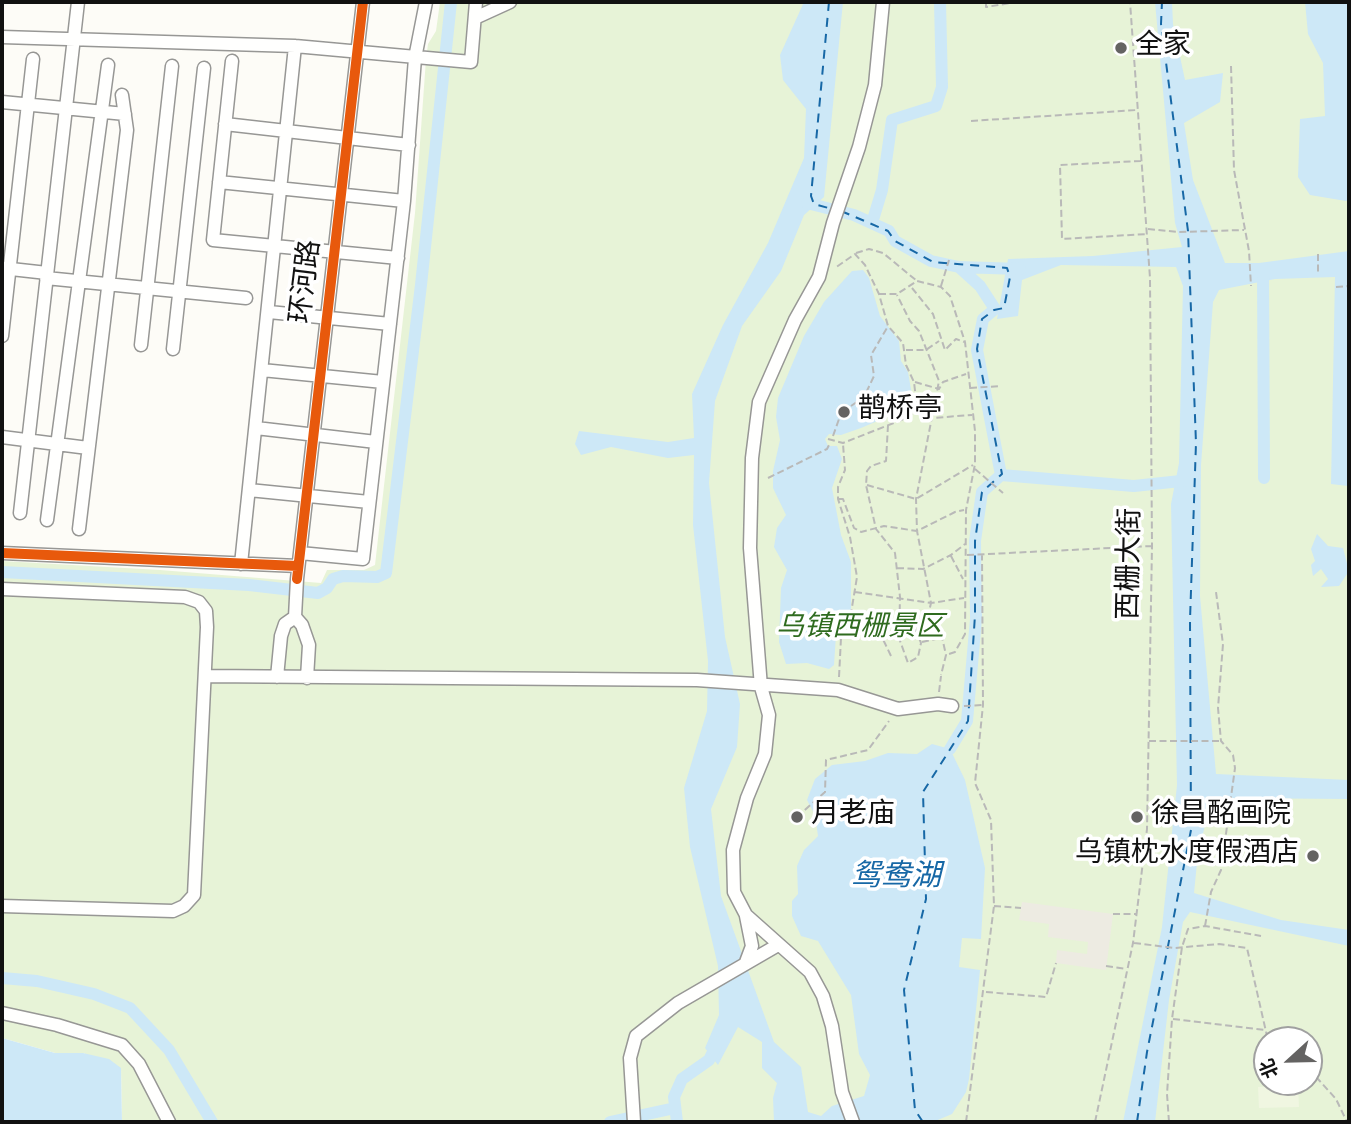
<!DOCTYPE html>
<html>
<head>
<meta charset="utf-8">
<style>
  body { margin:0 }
  #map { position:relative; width:1351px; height:1124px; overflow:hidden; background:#fdfcf7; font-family:Spectral,"Noto Sans SC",serif }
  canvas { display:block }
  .frame { position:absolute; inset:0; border:4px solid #111; pointer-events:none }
  .north { position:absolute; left:1253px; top:1026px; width:70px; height:70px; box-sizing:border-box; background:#fff; border:2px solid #a0a0a0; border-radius:50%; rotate:248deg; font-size:19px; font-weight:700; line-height:28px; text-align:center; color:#111 }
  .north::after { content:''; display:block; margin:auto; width:24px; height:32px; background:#646362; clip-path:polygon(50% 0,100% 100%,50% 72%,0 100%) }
</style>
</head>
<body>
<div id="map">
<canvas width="1351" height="1124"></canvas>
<div class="frame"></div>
<div class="north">北</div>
</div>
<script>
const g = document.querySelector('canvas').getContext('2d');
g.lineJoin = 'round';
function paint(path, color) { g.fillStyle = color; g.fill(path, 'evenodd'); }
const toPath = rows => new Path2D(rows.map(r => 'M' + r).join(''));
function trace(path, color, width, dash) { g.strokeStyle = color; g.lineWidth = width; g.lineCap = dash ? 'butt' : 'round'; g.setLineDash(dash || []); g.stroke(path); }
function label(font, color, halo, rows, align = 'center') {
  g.font = font + ' Spectral,"Noto Sans SC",serif'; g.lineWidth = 7; g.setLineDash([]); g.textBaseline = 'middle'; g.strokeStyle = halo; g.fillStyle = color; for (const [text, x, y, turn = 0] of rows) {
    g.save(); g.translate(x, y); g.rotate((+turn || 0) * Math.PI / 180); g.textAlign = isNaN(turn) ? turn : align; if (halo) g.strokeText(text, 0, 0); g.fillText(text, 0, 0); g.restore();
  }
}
paint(toPath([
  [440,2,1349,2,1349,1122,122,1122,121,1069,83,1053,55,1053,2,1038,2,561,160,570,321,583,327,570,364,570,375,565,415,213,426,59,428,44,436,31],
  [1267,1040,1309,1040,1309,1082,1267,1082]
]), '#e7f3d7');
paint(toPath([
  [1298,1085,1299,1107,1259,1108,1258,1087]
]), '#f0f6e1');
paint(toPath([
  [1022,902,1113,914,1106,970,1056,963,1057,950,1087,954,1088,942,1048,937,1049,924,1019,920]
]), '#edebe2');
paint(toPath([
  [804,2,843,2,824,197,804,215,781,271,742,326,715,401,709,483,725,637,740,704,737,747,711,809,721,896,774,1042,801,1067,808,1112,821,1116,832,1106,864,1096,870,1075,859,1054,851,995,818,941,801,936,792,916,792,901,798,894,797,866,804,850,818,836,815,815,807,800,815,779,832,765,865,761,888,753,917,754,932,744,950,749,965,780,985,868,981,939,962,938,959,967,980,970,969,1079,966,1092,952,1114,933,1122,774,1122,773,1098,777,1083,762,1068,762,1042,738,1027,718,1065,705,1048,719,1015,718,966,690,847,684,788,707,711,708,661,693,525,694,455,668,458,611,447,581,455,575,444,579,431,668,442,694,438,692,394,723,325,768,243,804,158,806,109,783,80,780,55],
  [1155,2,1172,2,1173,24,1185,80,1223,73,1220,102,1184,123,1193,180,1225,263,1259,263,1349,251,1349,494,1348,486,1331,484,1335,277,1275,279,1219,290,1213,302,1201,465,1200,596,1216,774,1349,780,1349,799,1212,798,1198,853,1194,893,1281,920,1349,930,1349,946,1190,912,1183,922,1169,1000,1155,1122,1123,1122,1162,927,1177,785,1171,504,1179,463,1183,286,1176,267,1061,265,1022,280,1018,316,997,319,1008,259,1093,256,1182,247,1175,223],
  [1305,2,1348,2,1349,199,1346,201,1310,195,1298,177,1300,119,1325,116,1323,63,1308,34],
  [863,270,869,278,880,316,899,341,901,361,908,372,913,401,908,408,861,428,841,435,829,434,825,439,828,446,837,446,842,459,832,488,841,535,851,562,851,611,844,615,843,631,836,635,834,665,829,669,807,663,786,664,779,642,781,588,787,570,774,547,777,528,786,515,773,488,773,471,780,440,776,417,778,398,804,336,824,302,852,271],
  [1317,534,1328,546,1343,548,1349,571,1339,586,1321,587,1328,579,1321,569,1313,576,1311,565,1315,561,1311,549],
  [2,1038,55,1053,83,1053,109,1059,121,1068,122,1122,2,1122]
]), '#cde8f7');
trace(toPath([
  [25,2,26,2]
]), '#cde8f7', 3.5);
trace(toPath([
  [807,203,854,215,889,231,895,241,931,261,959,267,980,286,995,309,983,319,977,350,1001,475],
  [872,223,882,190,892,120,936,106,942,87,940,2],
  [959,267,1020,269],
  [1263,269,1264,478],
  [2,572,249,585,318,593,327,588,333,579,343,576,377,577,386,573,421,285,451,2],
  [950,749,967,721,976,619,975,541,982,492,1001,475,1134,486,1190,480],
  [2,978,37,981,94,994,130,1008,169,1050,212,1122],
  [610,1122,675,1108],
  [677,1122,674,1097,682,1079,709,1060,718,1042]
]), '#cde8f7', 12);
trace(toPath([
  [829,2,811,196,814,204,832,209],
  [841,211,888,231,895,241,933,262,1007,268,1010,277,1004,308,994,310,982,319,977,349,1002,474,982,492,975,541,975,615,968,721,923,792,926,899,904,990,915,1110,923,1122],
  [1137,1122,1147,1052,1191,830,1190,620,1196,443,1188,231,1161,24,1162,2]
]), '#1768a6', 2, [9, 7]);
paint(toPath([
  [847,406,850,412,841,417,841,407]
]), '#a19f9c');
const minor = toPath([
  [475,18,510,2],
  [2,37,295,46,471,62,476,2],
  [232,61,213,240,398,258],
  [2,102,125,114],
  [225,124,409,145],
  [219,182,404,201],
  [2,268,47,273],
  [46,278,246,298],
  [269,312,390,324],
  [2,336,33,59],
  [141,345,172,66],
  [173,349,204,68],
  [262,370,383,382],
  [256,428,376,442],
  [2,437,88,448],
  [249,490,369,502],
  [20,513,78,2],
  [47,520,108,65],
  [79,529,127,130,122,95],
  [2,553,298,566],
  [300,553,363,559,404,201,415,58,426,2],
  [241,564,295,46],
  [2,589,185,597,199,602,206,611,207,627,194,895,184,906,173,911,2,906],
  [205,676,697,680,838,690,898,709,938,704,952,706],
  [277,677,281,636,285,624,295,617],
  [307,678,309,645,302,625,295,617,297,579,363,2],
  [746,916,752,946,746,962],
  [2,1013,57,1025,122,1045,139,1064,169,1122],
  [634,1122,630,1058,636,1036,678,1003,778,945],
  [853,1122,842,1092,832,1026,823,996,810,972,746,915,734,892,733,850,747,798,765,754,769,715,761,687,750,548,752,458,759,402,795,320,819,277,833,223,859,147,875,85,883,2]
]);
trace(minor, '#979795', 15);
trace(toPath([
  [986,2,986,7,1017,2],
  [1134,42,1175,38],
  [1231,66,1234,170,1249,251,1251,286],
  [971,121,1137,110],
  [1141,161,1060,165,1062,239,1147,234],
  [1148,229,1179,232,1244,230],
  [856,253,869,249,883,253,917,281],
  [1318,254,1318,274],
  [941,286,949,260],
  [1336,287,1349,286],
  [912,288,933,314,945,350,956,339,964,342],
  [879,294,897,294,917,281,941,287,950,296,965,342,975,431,975,464,966,510,965,634,955,652,946,655],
  [906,350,926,350,939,341],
  [915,382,939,389,943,382,966,374],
  [970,388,1001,386],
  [851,406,864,397,874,376,871,355,887,328],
  [918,409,932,418,972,415],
  [888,425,886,461,871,466,867,471,866,485,876,529,895,553,900,597,899,638,908,663,918,657,921,643,913,623],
  [833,436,839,419],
  [828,439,843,443,909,417,917,408,914,382,906,365,903,343,888,326,879,294,865,265,855,254,835,268],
  [975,469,1003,493],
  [768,478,827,449,830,443],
  [867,485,916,499,973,465],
  [839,499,843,499,854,528,861,532,884,526,917,531,955,512,964,510],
  [967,555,1152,546],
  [951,556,963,579],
  [897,568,923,569,951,555,965,544],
  [855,592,931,603,964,598],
  [928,617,942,637,946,655,941,675],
  [922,642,940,638],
  [891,656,879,631,881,622,891,619,913,622,928,616,931,603,917,531,916,499,939,381,919,331,910,321,897,295],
  [839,677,841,638,850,619,857,577,850,537,838,499,838,487,845,470,843,444],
  [939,692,941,676],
  [964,706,983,705],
  [1149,741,1221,741],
  [797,817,825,792,826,760,868,750,889,721],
  [994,906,1021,908],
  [1113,914,1136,914],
  [1205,926,1211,892,1221,870,1235,768,1233,755,1221,741,1218,708,1223,644,1216,592],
  [1134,943,1175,948,1219,944,1247,948,1267,1036,1271,1040],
  [1106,966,1126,969],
  [986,992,1046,997,1056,963],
  [1173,1019,1265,1030],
  [1309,1069,1336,1099,1347,1122],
  [966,1122,994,906,991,820,975,783,983,705,982,554],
  [1095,1122,1133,943,1147,829,1152,546,1150,278,1130,2],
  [1169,1122,1167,1094,1172,1019,1182,947,1188,929,1205,926,1261,936]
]), '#b9b9b8', 2, [7, 3.5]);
trace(minor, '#fffffe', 12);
trace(toPath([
  [2,553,298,566],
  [297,579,363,2]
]), '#e8590c', 10);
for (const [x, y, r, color] of [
  [1121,48,7,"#646362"],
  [844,412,7,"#646362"],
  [797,817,7,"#646362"],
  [1137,817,7,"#646362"],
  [1313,856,7,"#646362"]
]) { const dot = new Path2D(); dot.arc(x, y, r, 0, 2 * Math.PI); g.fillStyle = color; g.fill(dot); trace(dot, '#fff', 2.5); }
label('28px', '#111', '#fff', [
  ["全家",1135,48],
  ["鹊桥亭",858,412],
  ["月老庙",811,817],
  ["徐昌酩画院",1151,817],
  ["乌镇枕水度假酒店",1299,856,"right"]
], 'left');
label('28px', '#111', '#fff', [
  ["环河路",308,282,-83],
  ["西栅大街",1132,564,-89]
]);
label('italic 28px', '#2f6b1f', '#fff', [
  ["乌镇西栅景区",860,630]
]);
label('italic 30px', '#1768a6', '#fff', [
  ["鸳鸯湖",896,879]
]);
</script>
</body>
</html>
